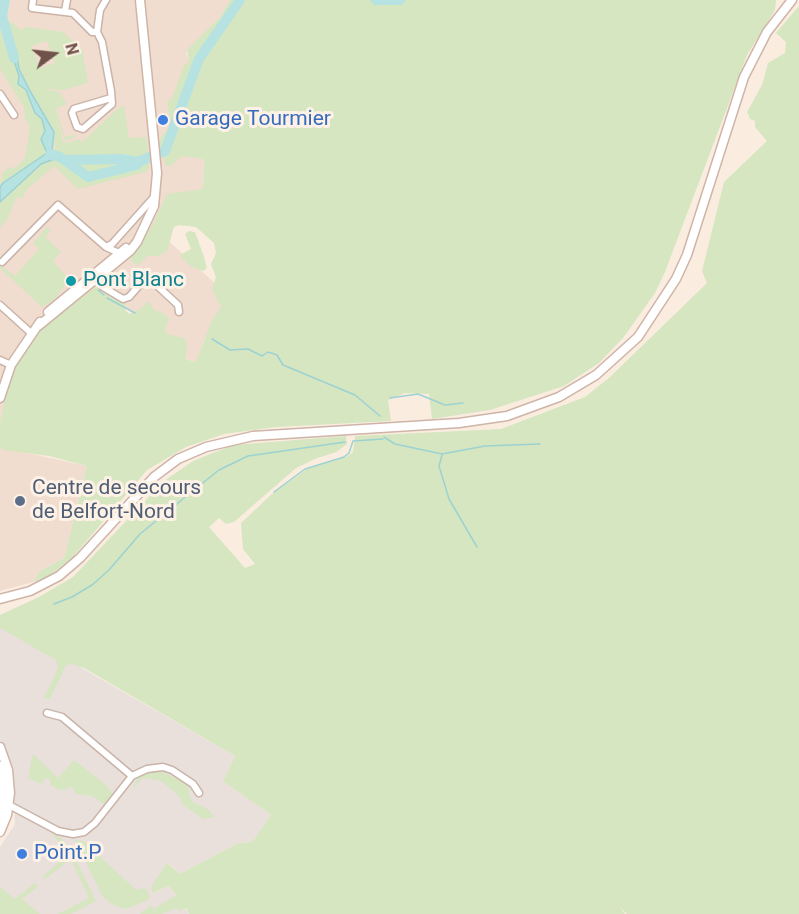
<!DOCTYPE html>
<html>
<head>
<meta charset="utf-8">
<style>
  body { margin:0 }
  #map { position:relative; width:799px; height:914px; overflow:hidden; background:#faede0; font-family:Roboto,sans-serif }
  canvas { display:block }
  .north { position:absolute; left:24px; top:24px; width:60px; height:60px; -webkit-text-stroke:4px #fef1e6; paint-order:stroke; rotate:75deg; font-size:16px; font-weight:700; line-height:24px; text-align:center; color:#6f5249 }
  .north::after { content:''; display:block; margin:auto; width:21px; height:27px; background:#6f5249; clip-path:polygon(50% 0,100% 100%,50% 72%,0 100%) }
</style>
</head>
<body>
<div id="map">
<canvas width="799" height="914"></canvas>
<div class="north">N</div>
</div>
<script>
const g = document.querySelector('canvas').getContext('2d');
g.lineJoin = 'round';
function paint(path, color) { g.fillStyle = color; g.fill(path, 'evenodd'); }
const toPath = rows => new Path2D(rows.map(r => 'M' + r).join(''));
function trace(path, color, width, dash) { g.strokeStyle = color; g.lineWidth = width; g.lineCap = dash ? 'butt' : 'round'; g.setLineDash(dash || []); g.stroke(path); }
function label(font, color, halo, rows, align = 'center') {
  g.font = font + ' Roboto,sans-serif'; g.lineWidth = 6; g.setLineDash([]); g.textBaseline = 'middle'; g.strokeStyle = halo; g.fillStyle = color; for (const [text, x, y, turn = 0] of rows) {
    g.save(); g.translate(x, y); g.rotate((+turn || 0) * Math.PI / 180); g.textAlign = isNaN(turn) ? turn : align; if (halo) g.strokeText(text, 0, 0); g.fillText(text, 0, 0); g.restore();
  }
}
paint(toPath([
  [0,0,230,0,220,17,186,53,190,62,195,155,204,159,203,190,152,226,229,296,204,340,197,362,185,359,170,342,97,286,0,423],
  [0,447,87,466,64,558,40,571,33,582,0,591]
]), '#f1ddcf');
paint(toPath([
  [0,621,235,756,223,781,271,815,252,842,238,843,180,874,168,863,154,893,169,886,189,914,0,914,0,847,15,824,13,778,9,759,0,740]
]), '#e9e0dc');
paint(toPath([
  [230,0,776,0,775,10,747,55,665,272,655,293,623,338,599,363,564,386,490,410,432,419,429,394,405,393,388,400,391,421,276,427,224,434,186,447,147,470,73,557,47,578,33,582,40,571,64,558,87,466,49,456,3,450,0,447,0,423,5,398,18,361,39,331,97,286,126,302,125,310,129,314,140,309,148,301,156,312,158,310,169,318,165,330,167,334,184,338,188,347,185,359,196,362,212,320,221,307,212,289,216,277,211,264,216,253,214,243,196,227,179,225,174,227,167,251,159,256,147,256,137,266,129,258,152,226,167,194,203,189,204,159,182,156,169,167,164,162,164,155,170,149,172,142,167,140,159,149,160,139,171,124,167,102,172,98,184,65,189,62,187,50,220,17],
  [799,6,799,914,627,914,620,907,625,914,189,914,186,908,180,911,177,908,162,914,140,914,151,905,154,909,176,895,169,886,153,893,151,887,167,863,180,874,238,843,252,842,271,815,223,781,235,756,84,668,72,664,66,665,50,699,47,699,44,697,54,678,58,667,56,660,0,628,0,615,39,597,73,577,164,481,193,461,233,445,346,436,347,444,336,452,315,459,296,468,234,522,226,524,219,518,209,527,245,568,255,564,243,549,241,523,272,494,307,469,346,457,353,452,355,436,501,429,585,397,610,377,707,283,702,271,724,182,767,141,755,127,755,121,750,119,747,112,762,85,768,63,785,53,786,42,776,33],
  [0,14,6,16,7,23,13,23,20,30,27,27,63,32,82,49,88,83,63,90,45,89,59,92,67,104,56,109,65,137,76,134,72,139,65,140,55,114,63,141,69,143,78,139,82,142,120,107,124,106,129,138,147,137,149,168,146,172,78,189,54,166,27,189,22,198,16,198,8,218,0,228,0,202,41,164,57,158,58,154,55,154,54,131,30,91,10,46,22,88,26,90,35,113,42,119,45,131,41,139,47,154,0,187,2,173,10,167,15,168,25,158,30,126,25,119,24,107,0,69],
  [47,41,55,63,40,68,31,46],
  [47,227,51,231,45,237,61,252,53,261,69,280,54,300,42,307,0,268,2,266,15,276,39,249,33,243],
  [189,231,195,232,203,254,207,268,203,271,191,267,180,255,191,249,185,234],
  [33,754,58,778,74,760,107,786,112,793,112,798,104,804,92,796,76,794,71,786,66,790,59,790,50,785,50,779,45,778,42,784,28,778],
  [147,772,163,772,182,781,188,786,190,797,193,802,209,810,214,817,203,819,182,804,180,797,160,780,143,778,132,789,137,779],
  [51,833,61,838,71,850,96,901,71,914,58,914,89,898,71,859,45,879,43,876,69,854],
  [75,840,83,841,136,890,145,888,150,896,148,900,126,909,115,906,103,897],
  [35,883,38,886,22,899,40,914,0,914,0,887,15,899]
]), '#d5e6c0');
const water = toPath([
  [9,46,16,49,19,69,30,91,54,132,52,150,59,154,57,158,41,164,0,202,0,187,3,183,47,153,41,139,45,131,42,119,35,113,26,90,18,84,19,76,9,46]
]);
paint(water, '#b7e2e2');
trace(water, '#9dd2d3', 1.5);
trace(toPath([
  [98,290,104,295],
  [107,298,135,313],
  [212,339,230,350,248,349,262,356,268,352,277,355,283,365,355,395,380,416],
  [390,398,418,394,445,405,463,403],
  [384,437,395,444,442,454,485,446,540,444],
  [442,455,439,466,449,499,477,547],
  [274,492,305,469,344,457,349,453,353,441,383,439],
  [184,498,219,470,248,456,345,442],
  [54,604,72,597,92,585,109,570,140,534,183,499]
]), '#9dd2d3', 1.5);
trace(toPath([
  [5,0,2,16,14,58],
  [376,0,400,0],
  [50,154,60,157,88,177,137,165,138,162,165,151,199,59,240,0],
  [66,160,121,159,138,162]
]), '#b7e2e2', 10);
const street = toPath([
  [33,0,32,8,73,13,92,32,97,32,102,42,111,91,112,104,83,129,77,127,72,113,74,109,111,98],
  [65,11,67,0],
  [97,32,100,10,106,0],
  [0,94,14,115],
  [106,247,112,244,155,196],
  [2,262,58,205,106,247,119,253],
  [95,278,103,287,123,299,129,297,143,281,150,279,178,305,179,312],
  [0,305,31,333],
  [0,360,11,365],
  [47,713,62,717,132,776],
  [9,805,58,831,73,834,84,832,95,823,132,776,147,769,163,767,172,770,193,784,199,793]
]);
const secondary = toPath([
  [48,312,126,248],
  [37,327,130,251,137,242,154,206,157,173,140,0],
  [0,398,11,365,40,322],
  [0,599,30,591,59,576,80,558,154,477,178,459,206,447,253,436,459,423,507,416,559,397,596,375,638,337,676,279,687,255,744,77,767,32,792,0],
  [0,747,8,770,10,793,7,815,0,832],
  [0,766,4,793,0,817]
]);
trace(street, '#cab3a8', 9);
trace(secondary, '#cfb4a8', 11);
trace(street, '#fff', 6);
trace(secondary, '#fff', 8);
for (const [x, y, r, color] of [
  [163,120,6,"#3f7fe0"],
  [71,281,6,"#0f9aa8"],
  [20,501,6,"#5c6f8a"],
  [22,854,6,"#3f7fe0"]
]) { const dot = new Path2D(); dot.arc(x, y, r, 0, 2 * Math.PI); g.fillStyle = color; g.fill(dot); trace(dot, '#fef1e6', 2); }
label('21px', '#366cbe', '#fef1e6', [
  ["Garage Tourmier",175,120],
  ["Point.P",34,854]
], 'left');
label('21px', '#0d838f', '#fef1e6', [
  ["Pont Blanc",83,281]
], 'left');
label('21px', '#4e5e75', '#fef1e6', [
  ["Centre de secours",32,489],
  ["de Belfort-Nord",32,513]
], 'left');
</script>
</body>
</html>
